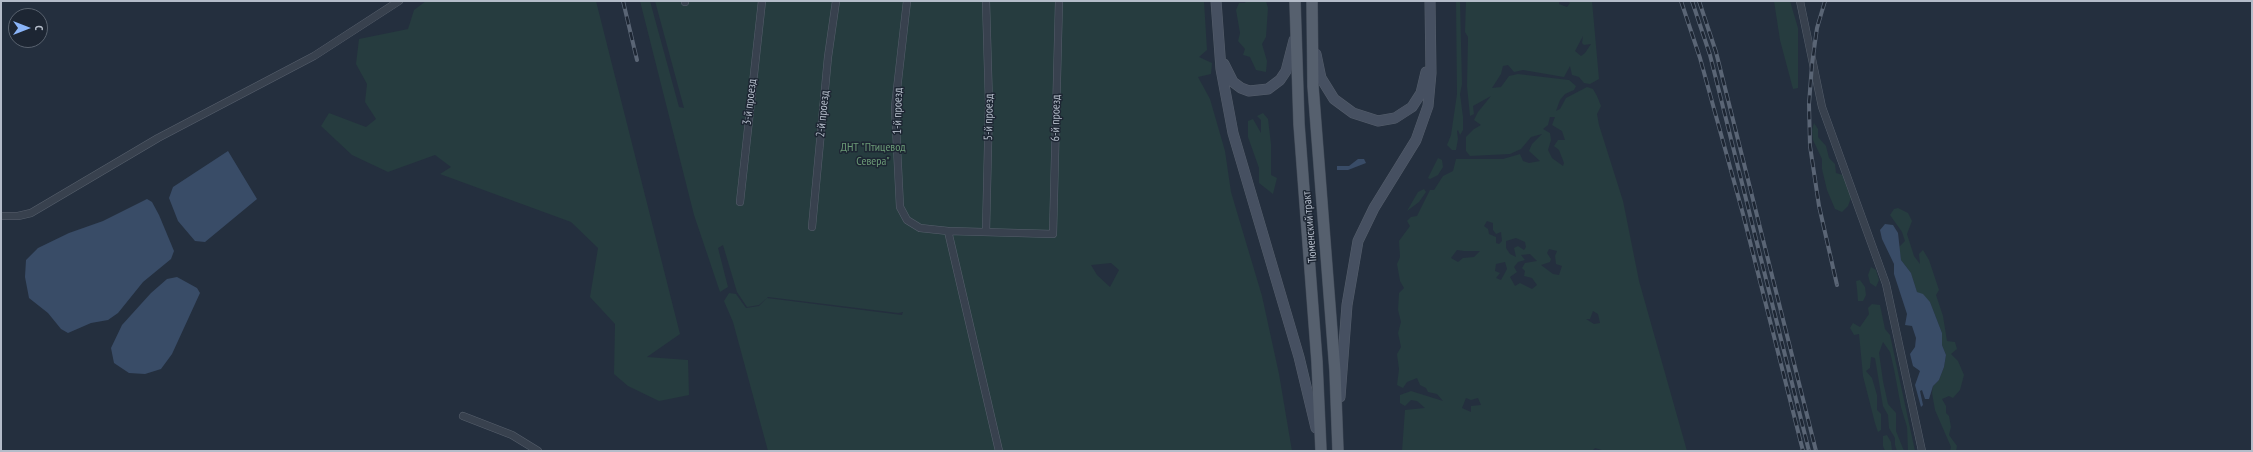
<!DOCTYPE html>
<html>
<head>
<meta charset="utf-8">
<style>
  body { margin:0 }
  #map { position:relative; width:2253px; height:452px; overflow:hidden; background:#242f3e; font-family:"PT Sans Narrow",sans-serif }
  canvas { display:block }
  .frame { position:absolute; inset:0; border:2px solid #b4bcc9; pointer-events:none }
  .north { position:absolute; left:8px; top:8px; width:40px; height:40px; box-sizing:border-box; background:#1d2633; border:1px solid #59626f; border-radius:50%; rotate:90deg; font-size:11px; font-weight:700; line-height:16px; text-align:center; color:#b4bcc9 }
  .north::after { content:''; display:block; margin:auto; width:14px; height:18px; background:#8ab4f8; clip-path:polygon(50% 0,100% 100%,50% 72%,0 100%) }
</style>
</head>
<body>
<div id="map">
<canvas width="2253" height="452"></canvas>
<div class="frame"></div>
<div class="north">С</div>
</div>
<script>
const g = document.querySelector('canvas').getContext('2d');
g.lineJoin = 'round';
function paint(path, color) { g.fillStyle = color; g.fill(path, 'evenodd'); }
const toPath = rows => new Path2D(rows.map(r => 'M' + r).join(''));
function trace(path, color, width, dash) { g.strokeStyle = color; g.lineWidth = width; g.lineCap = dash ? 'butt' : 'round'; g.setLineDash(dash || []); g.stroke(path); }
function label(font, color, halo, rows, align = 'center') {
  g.font = font + ' "PT Sans Narrow",sans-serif'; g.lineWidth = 3; g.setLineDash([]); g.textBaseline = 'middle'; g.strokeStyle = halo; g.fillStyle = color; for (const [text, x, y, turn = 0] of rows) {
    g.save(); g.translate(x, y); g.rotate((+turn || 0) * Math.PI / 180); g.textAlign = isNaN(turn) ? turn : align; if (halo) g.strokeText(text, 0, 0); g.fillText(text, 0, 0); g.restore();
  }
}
paint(toPath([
  [426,1,596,1,680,334,647,357,688,360,689,395,659,401,628,386,614,374,615,324,590,297,598,248,571,222,440,174,451,167,435,155,388,172,352,155,321,126,329,113,366,127,376,119,365,102,367,84,356,64,359,39,408,29,414,10],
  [640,1,650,1,679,107,684,108,655,1,1204,1,1207,50,1199,57,1212,63,1211,74,1198,77,1210,99,1225,151,1231,192,1262,296,1279,374,1292,451,768,451,733,322,724,301,729,293,736,294,746,308,759,306,767,298,902,315,903,312,898,313,768,297,759,305,747,307,737,292,723,245,718,248,728,287,720,292,694,215],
  [1111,263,1119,270,1110,287,1097,275,1091,265],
  [1246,1,1266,1,1268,8,1266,37,1262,44,1267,61,1266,72,1256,70,1250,57,1243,55,1245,49,1238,41,1240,33,1236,10,1239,3,1245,3],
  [1456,1,1460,1,1462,84,1460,94,1463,117,1463,130,1460,135,1458,130,1457,131,1458,139,1456,150,1452,150,1447,145,1451,135,1457,94],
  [1466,1,1559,1,1559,4,1567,7,1570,3,1568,1,1592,1,1599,79,1590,84,1584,83,1579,77,1572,75,1570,66,1564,77,1523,70,1514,72,1508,65,1503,66,1501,74,1492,88,1501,87,1509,76,1518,74,1569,80,1576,86,1574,90,1565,94,1560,100,1556,111,1560,109,1566,98,1587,87,1593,89,1597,96,1601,106,1597,114,1599,125,1623,201,1639,281,1687,451,1605,451,1595,448,1592,451,1402,451,1405,410,1425,408,1417,401,1411,400,1405,406,1400,403,1400,395,1411,391,1443,401,1437,394,1428,392,1426,388,1420,385,1417,378,1407,382,1403,388,1397,385,1399,369,1397,354,1401,347,1398,333,1401,322,1398,310,1399,293,1404,288,1400,281,1397,264,1400,257,1399,241,1410,226,1407,221,1411,217,1417,216,1430,190,1434,190,1443,176,1453,171,1456,159,1503,159,1520,154,1523,161,1529,163,1540,161,1529,151,1532,144,1542,134,1531,137,1521,149,1510,154,1470,156,1466,151,1466,137,1474,129,1481,125,1474,120,1478,112,1491,96,1473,106,1474,114,1470,116,1467,86,1468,37,1465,32],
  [1583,36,1582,43,1584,45,1591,44,1585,53,1581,56,1575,51],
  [1550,117,1555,117,1552,125,1562,131,1565,140,1558,140,1554,146,1559,150,1564,163,1563,166,1552,158,1548,150,1551,140,1550,133,1543,129,1548,125],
  [1487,221,1493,223,1493,230,1496,234,1501,232,1502,241,1499,244,1496,243,1496,237,1489,234,1488,229,1484,226],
  [1516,238,1525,242,1526,247,1524,250,1518,246,1514,248,1516,257,1510,254,1506,248,1506,241],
  [1549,249,1557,251,1555,256,1556,264,1562,266,1559,275,1553,274,1541,265,1550,262,1551,259,1547,253],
  [1457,250,1464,251,1480,251,1474,257,1463,258,1458,262,1451,258],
  [1530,254,1537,261,1525,263,1522,268,1525,271,1524,276,1532,278,1537,285,1532,289,1520,283,1515,286,1510,277,1517,272,1514,267,1518,262,1525,260,1521,255],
  [1505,262,1507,269,1501,280,1496,278,1500,273,1495,271,1496,264],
  [1593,311,1598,314,1600,323,1594,324,1586,319,1590,319],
  [1466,398,1471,400,1478,398,1481,405,1471,406,1471,412,1462,408],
  [1774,1,1790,1,1798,28,1798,88,1793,89,1780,40],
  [1263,113,1268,119,1271,144,1271,175,1277,178,1273,194,1259,183,1259,168,1248,137,1248,121,1253,119,1261,133,1261,120,1257,116],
  [1814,123,1818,129,1818,137,1826,146,1829,158,1835,164,1836,173,1843,175,1851,198,1848,206,1842,212,1835,209,1827,190,1822,169,1822,159,1813,140,1812,130],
  [1438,158,1442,160,1443,167,1438,175,1430,179,1428,178],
  [1424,189,1426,192,1419,202,1407,211,1418,192],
  [1898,208,1908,213,1912,221,1907,234,1914,256,1920,264,1919,254,1923,250,1929,260,1939,290,1936,295,1943,316,1947,341,1955,342,1957,349,1951,354,1958,361,1964,375,1960,390,1953,398,1949,396,1942,399,1946,406,1946,413,1949,416,1951,427,1949,435,1957,446,1956,451,1950,451,1951,447,1935,410,1932,393,1933,386,1939,380,1944,367,1946,355,1942,345,1942,333,1930,302,1917,292,1911,273,1901,260,1899,247,1905,241,1902,232,1890,215,1894,209],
  [1871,267,1876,270,1879,280,1876,287,1870,283,1868,275],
  [1860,280,1865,287,1866,295,1863,301,1858,301,1857,289,1856,281],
  [1872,304,1880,305,1885,329,1890,335,1915,451,1908,451,1907,427,1901,407,1894,369,1890,352,1883,342,1879,353,1883,381,1888,404,1896,413,1896,431,1904,451,1897,451,1895,445,1895,438,1889,428,1888,415,1883,406,1875,358,1871,357,1870,368,1866,371,1872,378,1877,395,1877,410,1881,414,1881,430,1878,432,1875,423,1863,376,1859,334,1854,335,1850,328,1853,323,1860,327,1869,314,1868,308],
  [1887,435,1891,442,1892,451,1885,451,1883,446,1883,436]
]), '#263c3f');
paint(toPath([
  [228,151,257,199,205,242,195,241,178,221,169,198,173,187],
  [1358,159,1364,159,1366,163,1348,170,1337,170,1337,166,1349,166],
  [147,199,152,202,159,215,174,251,171,259,143,282,118,313,108,320,91,323,68,333,61,329,48,313,29,298,25,277,26,260,38,248,69,233,103,221],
  [1885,224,1893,225,1898,233,1901,260,1911,273,1917,292,1923,294,1930,302,1942,333,1942,345,1946,355,1944,367,1939,380,1933,386,1929,399,1925,399,1922,390,1920,391,1923,405,1921,407,1915,385,1920,371,1913,366,1910,354,1915,347,1916,338,1912,326,1905,325,1907,314,1894,274,1894,264,1882,239,1880,230],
  [177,277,197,288,200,293,172,354,161,369,145,374,129,373,114,363,111,348,122,325,151,293,167,279]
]), '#394c67');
const minor = toPath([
  [907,1,895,107,900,207,907,220,920,228,948,231,1053,234,1059,1],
  [1800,1,1822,107,1886,284,1922,451],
  [685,2,685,1],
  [740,202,762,1],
  [1,216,18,216,31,213,158,138,314,56,399,1],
  [812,227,828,57,836,1],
  [948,231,999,451],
  [986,232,989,104,986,1],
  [463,416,512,435,538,451]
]);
const secondary = toPath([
  [1216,1,1221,69,1233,133,1299,357,1316,428],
  [1316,54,1321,78,1334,99,1353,113,1378,121,1395,118,1412,107,1421,93,1426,72],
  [1224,64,1233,82,1241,88,1249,91,1268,89,1280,80,1286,71,1294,40],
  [1340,397,1347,305,1358,241,1374,208,1416,140,1428,106,1431,73,1430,1]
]);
const primary = toPath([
  [1295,1,1299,124,1317,362,1321,451],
  [1312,1,1313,86,1335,371,1338,451]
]);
trace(minor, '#565f6c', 8);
trace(secondary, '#565f6c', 11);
trace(primary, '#414a57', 12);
trace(minor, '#38414e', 7);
trace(secondary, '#465061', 10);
trace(primary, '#56606e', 11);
const rail = toPath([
  [623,1,637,60],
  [1681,1,1700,58,1743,214,1803,451],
  [1692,1,1710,55,1809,451],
  [1699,1,1716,52,1816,451],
  [1825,1,1817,28,1812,64,1809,104,1810,146,1819,206,1837,285]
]);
trace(rail, '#5a6575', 4);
trace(rail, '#1d2633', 2.5, [8]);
label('12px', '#b4bcc9', '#1d2633', [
  ["3-й проезд",750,102,-83],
  ["1-й проезд",898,111,-89],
  ["2-й проезд",823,114,-84],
  ["5-й проезд",989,117,-89],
  ["6-й проезд",1056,118,-89],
  ["Тюменский тракт",1310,227,-95]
]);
label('12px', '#6b9a76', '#1d2633', [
  ["ДНТ \"Птицевод",873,148],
  ["Севера\"",873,162]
]);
</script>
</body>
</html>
